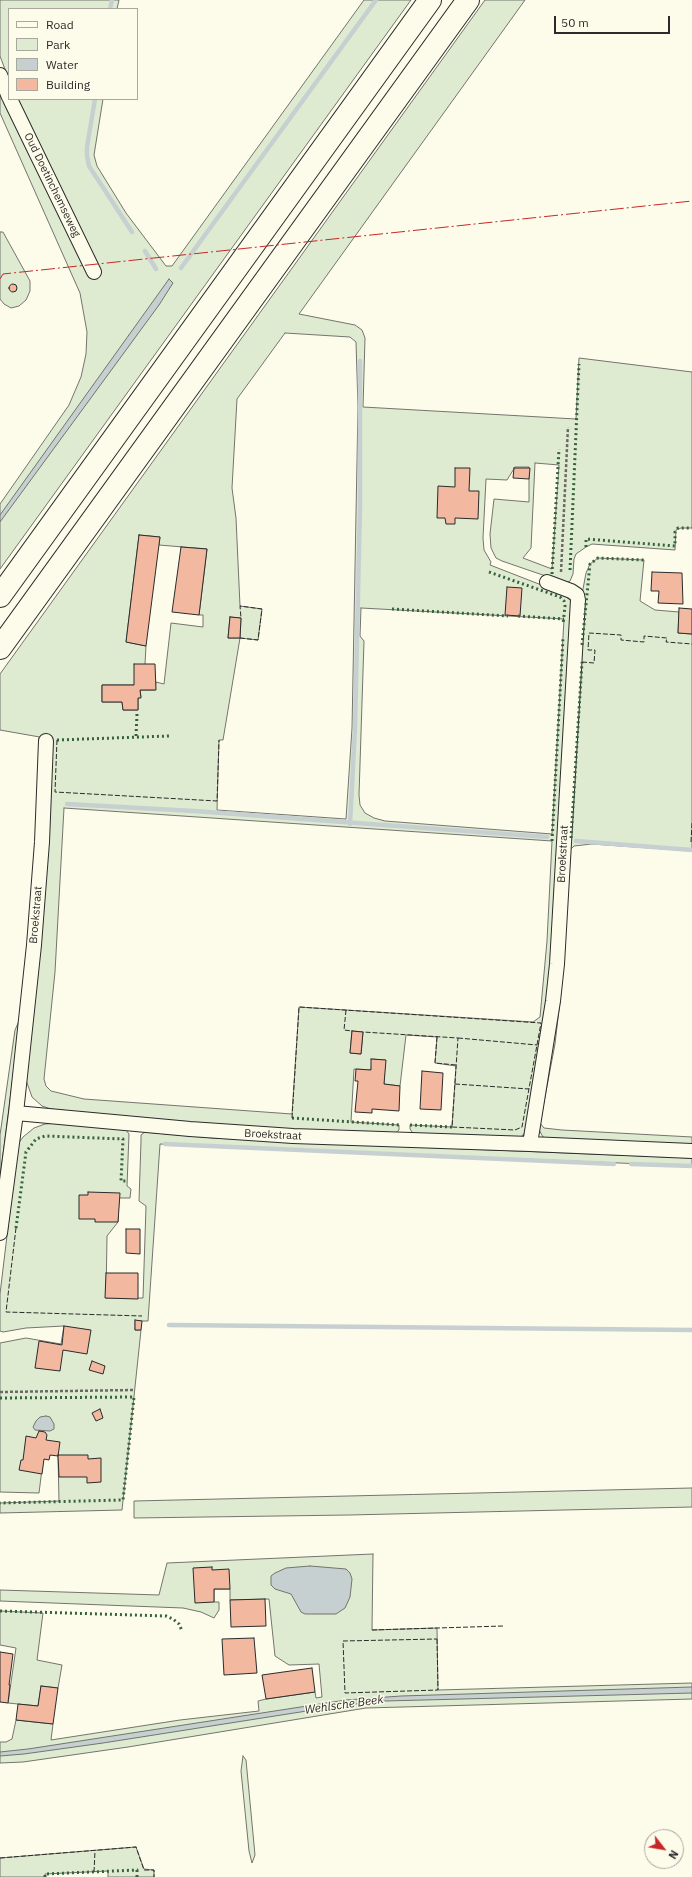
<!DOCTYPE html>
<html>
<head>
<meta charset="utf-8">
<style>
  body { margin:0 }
  #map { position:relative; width:692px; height:1877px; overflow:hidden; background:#fdfbea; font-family:"IBM Plex Sans",sans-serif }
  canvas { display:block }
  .legend { position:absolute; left:8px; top:8px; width:130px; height:92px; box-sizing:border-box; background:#fdfbea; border:1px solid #a9a89e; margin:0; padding:5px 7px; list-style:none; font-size:12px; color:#2b2b2b }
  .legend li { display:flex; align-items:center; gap:8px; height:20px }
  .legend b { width:20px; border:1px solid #a9a89e }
  .north { position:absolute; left:644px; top:1829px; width:40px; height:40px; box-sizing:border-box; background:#fdfbea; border:1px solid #a9a89e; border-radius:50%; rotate:121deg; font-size:11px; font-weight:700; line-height:16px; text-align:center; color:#2b2b2b }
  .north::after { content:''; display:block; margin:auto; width:14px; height:18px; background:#c62828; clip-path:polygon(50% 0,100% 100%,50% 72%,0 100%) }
  .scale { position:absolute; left:554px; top:16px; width:116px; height:18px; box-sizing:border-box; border:2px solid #2b2b2b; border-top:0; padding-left:5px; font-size:12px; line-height:14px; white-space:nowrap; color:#2b2b2b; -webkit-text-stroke:3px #fdfbea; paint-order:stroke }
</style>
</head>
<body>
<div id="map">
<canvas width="692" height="1877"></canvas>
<ul class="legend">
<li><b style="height:5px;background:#fdfbea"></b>Road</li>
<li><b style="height:11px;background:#deebd1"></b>Park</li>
<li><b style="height:11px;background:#c7d0d0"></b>Water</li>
<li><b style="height:11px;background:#f2b8a0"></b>Building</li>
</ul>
<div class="north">N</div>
<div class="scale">50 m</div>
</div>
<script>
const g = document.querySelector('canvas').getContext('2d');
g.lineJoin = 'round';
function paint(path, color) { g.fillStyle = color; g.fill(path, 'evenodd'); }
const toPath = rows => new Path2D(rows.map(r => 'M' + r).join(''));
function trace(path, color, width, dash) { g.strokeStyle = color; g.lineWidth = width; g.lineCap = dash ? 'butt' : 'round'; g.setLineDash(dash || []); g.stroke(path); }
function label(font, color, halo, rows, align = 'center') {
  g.font = font + ' "IBM Plex Sans",sans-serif'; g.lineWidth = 3; g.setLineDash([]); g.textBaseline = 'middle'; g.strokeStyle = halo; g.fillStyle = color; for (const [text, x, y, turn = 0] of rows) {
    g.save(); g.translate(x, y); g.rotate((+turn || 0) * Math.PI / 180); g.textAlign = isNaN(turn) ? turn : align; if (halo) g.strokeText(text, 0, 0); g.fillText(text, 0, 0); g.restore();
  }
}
const green = toPath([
  [0,0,119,0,117,9,9,9,9,80,0,56,0,0],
  [364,0,411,0,0,569,0,504,69,405,81,377,86,354,87,332,80,293,0,113,0,93,17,99,103,99,94,155,97,166,126,213,166,266,172,266,364,0],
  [485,0,525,0,299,314,355,325,362,330,365,338,363,407,576,419,579,358,692,372,692,528,681,528,676,530,675,550,592,544,586,547,576,554,574,559,573,574,570,581,566,583,502,561,496,558,491,548,490,534,494,499,529,502,529,467,515,467,507,480,486,479,483,538,484,550,491,562,490,565,562,593,571,601,551,982,527,1130,521,1137,515,1139,414,1135,410,1129,410,1125,452,1127,456,1066,435,1063,437,1037,406,1035,400,1086,384,1084,385,1060,372,1059,371,1070,354,1069,351,1122,399,1125,399,1130,393,1135,245,1129,109,1116,51,1109,42,1106,32,1097,25,1077,51,739,0,730,0,674,485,0],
  [285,333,350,337,356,342,358,407,352,728,346,819,217,810,219,740,223,740,240,638,258,640,262,609,240,606,236,518,232,488,237,399,285,333],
  [535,463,559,465,552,569,523,558,531,548,535,463],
  [139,535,160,537,159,545,207,549,199,615,203,615,203,627,171,623,164,684,156,682,155,690,140,690,141,697,138,698,138,710,123,710,122,702,102,702,102,685,134,685,145,664,146,646,126,642,139,535],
  [361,608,564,619,552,834,385,821,374,818,365,813,360,805,359,795,364,641,360,636,361,608],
  [230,617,241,618,240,638,228,638,230,617],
  [64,808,552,841,547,941,540,1017,533,1022,299,1007,292,1114,84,1099,51,1091,46,1086,44,1079,55,972,64,808],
  [352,1031,363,1032,361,1054,350,1053,352,1031],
  [0,232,3,232,30,281,30,291,26,300,19,306,11,308,4,304,0,299,0,232],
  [598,558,644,560,640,601,655,610,679,612,678,633,692,634,692,851,592,844,574,846,570,850,561,992,555,1044,540,1123,544,1128,562,1130,692,1137,692,1146,549,1140,543,1137,538,1128,580,605,586,573,590,564,598,558],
  [19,1021,15,1061,0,1178,0,1135,15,1030,19,1021],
  [59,1123,126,1130,129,1134,127,1186,131,1189,130,1198,119,1198,118,1222,107,1236,106,1298,143,1298,146,1206,139,1201,141,1141,141,1135,145,1132,213,1138,342,1144,692,1158,692,1166,160,1144,148,1321,135,1321,135,1330,141,1330,122,1510,0,1513,0,1503,59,1501,58,1455,44,1453,39,1493,0,1492,0,1343,26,1338,61,1344,64,1326,26,1328,3,1332,0,1331,0,1294,18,1144,23,1137,34,1128,45,1124,59,1123],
  [692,1488,692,1507,349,1515,134,1518,134,1501,692,1488],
  [373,1554,372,1630,437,1628,438,1690,692,1683,692,1699,366,1708,128,1747,23,1762,0,1763,0,1742,6,1742,12,1739,16,1720,53,1724,51,1740,180,1720,259,1711,258,1701,266,1699,315,1692,316,1698,322,1697,319,1664,289,1665,275,1656,269,1599,230,1600,230,1589,214,1589,214,1602,219,1602,219,1610,214,1618,201,1612,183,1608,0,1601,0,1590,159,1595,167,1563,373,1554],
  [0,1611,43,1613,37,1660,62,1665,58,1688,41,1686,38,1706,8,1703,16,1648,0,1645,0,1611],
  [243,1756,246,1760,255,1855,252,1863,249,1851,241,1771,243,1756],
  [136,1847,144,1869,154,1870,154,1877,108,1877,108,1871,45,1874,45,1877,0,1877,0,1858,136,1847]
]);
paint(green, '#deebd1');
trace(green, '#74746e', 1);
const water = toPath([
  [169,279,173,283,159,305,0,522,0,515,169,279],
  [46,1416,50,1417,54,1424,54,1429,50,1431,35,1430,33,1427,36,1421,40,1417,46,1416],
  [310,1566,346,1569,350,1573,352,1579,350,1597,345,1608,336,1614,305,1614,301,1612,291,1594,275,1589,271,1585,271,1576,275,1573,286,1568,310,1566],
  [692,1687,692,1693,385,1701,345,1705,103,1743,24,1754,0,1756,0,1752,28,1749,346,1700,401,1696,692,1687]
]);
paint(water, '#c7d0d0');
trace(water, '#74746e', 1);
trace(toPath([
  [110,9,112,0],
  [95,99,87,147,87,156,89,166,132,232],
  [145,251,156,269],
  [181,268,376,0],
  [67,804,194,811,547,837],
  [350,824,355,729,360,505,360,361],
  [576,841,692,850],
  [165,1144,614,1164],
  [631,1164,692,1166],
  [169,1325,692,1330]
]), '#c7d0d0', 4.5);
const building = toPath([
  '9 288a4 4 0 1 1 8 0a4 4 0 1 1-8 0Z',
  [455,468,470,468,469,491,479,491,478,519,455,518,455,524,446,524,445,518,437,518,438,486,455,487,455,468],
  [514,468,530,468,529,479,513,478,514,468],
  [139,535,160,537,146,646,126,642,139,535],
  [181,547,207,549,199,615,172,612,181,547],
  [652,572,682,573,683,604,658,603,659,591,651,591,652,572],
  [507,587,522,588,520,616,505,615,507,587],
  [679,608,692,609,692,634,678,633,679,608],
  [230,617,241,618,240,638,228,638,230,617],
  [134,664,155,664,156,690,140,690,141,698,138,698,138,710,123,710,122,702,102,702,102,685,134,685,134,664],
  [352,1031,363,1032,361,1054,350,1053,352,1031],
  [371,1059,386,1060,384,1084,400,1086,399,1111,372,1109,372,1113,355,1112,358,1081,355,1081,356,1069,371,1070,371,1059],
  [422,1071,443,1073,441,1110,420,1109,422,1071],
  [88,1192,120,1193,118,1222,95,1222,95,1219,79,1219,79,1195,88,1195,88,1192],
  [126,1229,140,1229,140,1254,126,1253,126,1229],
  [106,1273,138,1273,138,1299,105,1298,106,1273],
  [135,1320,142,1321,141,1330,135,1330,135,1320],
  [64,1326,91,1330,87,1354,63,1350,60,1371,35,1368,39,1341,62,1345,64,1326],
  [92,1361,105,1366,103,1374,89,1370,92,1361],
  [100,1409,103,1418,96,1421,92,1413,100,1409],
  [39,1431,45,1432,47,1435,46,1440,60,1442,58,1456,50,1455,49,1460,44,1459,42,1474,19,1470,21,1460,23,1460,26,1436,36,1438,39,1431],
  [58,1455,88,1455,88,1459,101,1458,101,1482,87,1483,87,1477,59,1477,58,1455],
  [212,1567,212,1570,229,1569,230,1589,214,1589,214,1602,195,1603,193,1568,212,1567],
  [265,1599,266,1626,231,1627,230,1600,265,1599],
  [254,1638,257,1673,224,1675,222,1639,254,1638],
  [0,1652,13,1654,9,1685,10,1685,8,1703,0,1702,0,1652],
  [312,1668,315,1692,266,1699,262,1675,312,1668],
  [41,1686,58,1688,53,1724,16,1720,18,1704,38,1706,41,1686]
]);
paint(building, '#f2b8a0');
trace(building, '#2b2b2b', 1);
const street = toPath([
  [0,75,9,97],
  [10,99,94,272],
  [16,1113,34,945,42,842,46,741],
  [530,1144,553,1001,557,964,578,600,577,595,571,591,547,582],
  [0,1233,16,1113,190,1129,293,1136,530,1144,692,1151]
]);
const highway = toPath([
  [0,596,430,0],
  [0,648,468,0]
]);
trace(street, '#2b2b2b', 16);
trace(highway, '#2b2b2b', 24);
trace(toPath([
  [561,572,568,427],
  [0,1392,135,1390]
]), '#6a6964', 2.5, [3, 2]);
trace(street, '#fdfbea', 14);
trace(highway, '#fdfbea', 22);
trace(toPath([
  [586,547,586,539,675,546,675,532,678,528,692,528],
  [570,570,579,364],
  [489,572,560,597,564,601,565,606,563,624],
  [552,574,559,449],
  [392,609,508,616],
  [518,616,564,619],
  [582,645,590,564,598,558,644,560],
  [136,736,137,714],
  [57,740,169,736],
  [571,838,582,662],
  [552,841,563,638],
  [292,1118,399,1125],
  [410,1125,452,1127],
  [16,1228,26,1152,36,1139,45,1136,123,1139,121,1181,127,1181],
  [0,1398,134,1397,123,1500,0,1503],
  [0,1611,166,1616,173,1619,179,1624,182,1631],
  [45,1877,45,1874,137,1870,137,1877]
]), '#34623c', 3, [2, 3]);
trace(toPath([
  [240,638,258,640,262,609,240,606,241,618],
  [582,662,594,663,595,650,588,650,589,633,621,635,621,640,644,642,644,636,667,638,666,642,692,644],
  [57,740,55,792,217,801,219,740],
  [691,842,692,823],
  [346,1010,344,1030,352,1031],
  [437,1037,435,1063,456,1065],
  [458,1038,537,1045],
  [455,1084,529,1089],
  [292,1118,299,1007,541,1023,522,1127,515,1130,452,1127,458,1038,363,1032],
  [16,1228,6,1312,142,1316],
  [372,1630,503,1626],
  [437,1639,438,1690,345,1693,343,1641,437,1639],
  [0,1858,136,1847,144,1870,154,1870,154,1877],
  [94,1872,95,1851]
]), '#2b2b2b', 1, [5, 2]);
trace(toPath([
  [0,279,3,274,692,201]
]), '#c62828', 1, [14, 3, 2, 3]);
label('11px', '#2b2b2b', '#fdfbea', [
  ["Oud Doetinchemseweg",52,185,64],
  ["Broekstraat",563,854,-87],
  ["Broekstraat",36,915,-85],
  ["Broekstraat",273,1135,3]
]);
label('italic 12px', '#2b2b2b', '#fdfbea', [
  ["Wehlsche Beek",344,1705,-8]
]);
</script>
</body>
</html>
